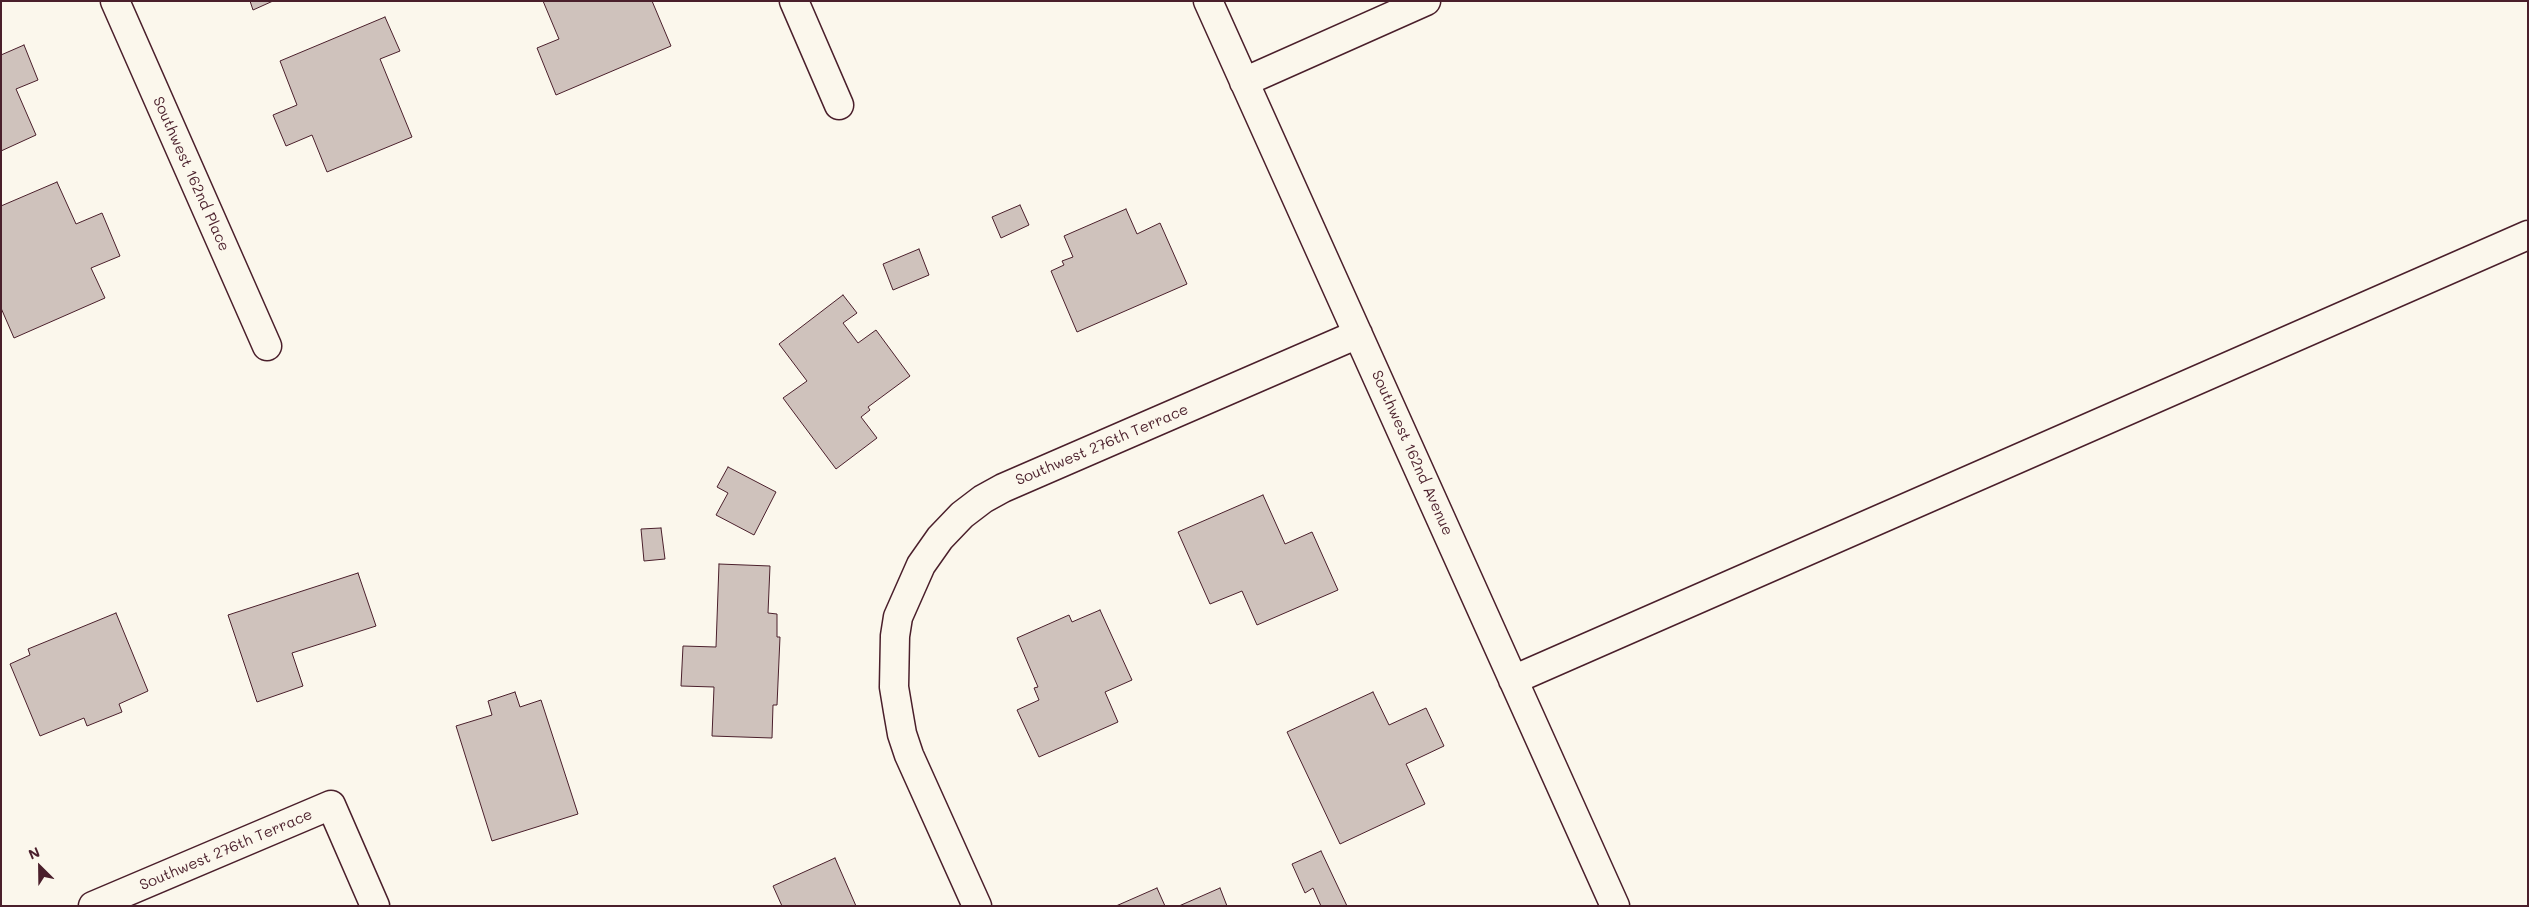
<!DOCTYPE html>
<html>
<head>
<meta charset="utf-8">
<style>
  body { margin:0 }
  #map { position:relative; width:2529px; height:907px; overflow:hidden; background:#fbf7ec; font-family:Mali,sans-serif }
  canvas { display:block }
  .frame { position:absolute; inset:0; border:2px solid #4a1f2b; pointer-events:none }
  .north { position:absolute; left:15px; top:842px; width:50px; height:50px; -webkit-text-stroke:4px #fbf7ec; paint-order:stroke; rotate:337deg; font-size:14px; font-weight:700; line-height:20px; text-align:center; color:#4a1f2b }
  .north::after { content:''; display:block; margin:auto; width:18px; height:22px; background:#4a1f2b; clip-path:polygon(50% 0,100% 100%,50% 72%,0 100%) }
</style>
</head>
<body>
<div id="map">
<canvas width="2529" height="907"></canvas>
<div class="frame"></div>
<div class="north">N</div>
</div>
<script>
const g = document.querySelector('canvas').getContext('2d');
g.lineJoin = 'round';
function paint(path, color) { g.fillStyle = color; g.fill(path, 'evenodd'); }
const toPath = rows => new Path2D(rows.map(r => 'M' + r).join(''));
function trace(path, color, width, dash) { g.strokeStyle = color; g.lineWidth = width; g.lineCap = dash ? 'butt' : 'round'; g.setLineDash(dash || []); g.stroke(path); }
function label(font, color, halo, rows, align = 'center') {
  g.font = font + ' Mali,sans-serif'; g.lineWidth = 5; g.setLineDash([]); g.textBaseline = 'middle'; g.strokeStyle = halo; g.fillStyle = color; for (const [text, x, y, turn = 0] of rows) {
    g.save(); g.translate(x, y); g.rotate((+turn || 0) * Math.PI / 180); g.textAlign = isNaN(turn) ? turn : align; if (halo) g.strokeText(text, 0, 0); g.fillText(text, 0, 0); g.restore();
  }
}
const building = toPath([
  [250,1,273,1,253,10,250,1],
  [543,1,652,1,671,46,556,95,537,48,559,39,543,1],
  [385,17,400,51,380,59,412,137,327,172,312,135,286,146,273,115,297,105,280,61,385,17],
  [24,45,38,80,16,89,36,135,1,151,1,55,24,45],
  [57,182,76,224,102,213,120,256,91,268,105,298,14,338,1,308,1,206,57,182],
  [1020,205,1029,225,1001,238,992,217,1020,205],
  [1126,209,1137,234,1160,223,1187,284,1077,332,1051,271,1064,265,1062,261,1073,257,1064,236,1126,209],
  [919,249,929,275,893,290,883,264,919,249],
  [843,295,857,313,843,323,858,343,876,330,910,376,868,407,870,410,861,417,877,438,836,469,783,398,807,381,779,344,843,295],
  [728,467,776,492,754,535,716,515,728,493,717,487,728,467],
  [1263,495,1285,544,1312,532,1338,590,1257,625,1242,591,1210,604,1178,532,1263,495],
  [661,528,665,559,644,561,641,529,661,528],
  [719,564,770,566,768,613,777,614,777,637,780,637,777,705,773,705,772,738,712,736,714,687,681,686,683,646,716,647,719,564],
  [358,573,376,626,292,653,303,686,257,702,228,615,358,573],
  [1100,610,1132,680,1105,692,1118,722,1039,757,1017,710,1039,700,1034,688,1038,687,1017,638,1069,615,1072,622,1100,610],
  [116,613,148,691,119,704,122,712,87,726,84,718,40,736,10,664,30,655,28,649,116,613],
  [515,692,520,707,541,700,578,814,492,841,456,726,492,715,488,701,515,692],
  [1373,692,1389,725,1426,708,1444,746,1406,764,1425,804,1340,844,1287,732,1373,692],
  [1321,851,1347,906,1321,906,1313,888,1305,893,1292,864,1321,851],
  [835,858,856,906,782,906,773,886,835,858],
  [1157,888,1165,906,1116,906,1157,888],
  [1220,888,1227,906,1179,906,1220,888]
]);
paint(building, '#cfc2bc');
trace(building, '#4a1f2b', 1);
const minor = toPath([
  [115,1,267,346],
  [794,1,839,105],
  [1208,1,1615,906],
  [1244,82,1426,1],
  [1513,680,2528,235],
  [93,906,331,805,375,906],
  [977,906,909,755,902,734,898,711,894,687,895,636,898,617,921,565,940,538,962,515,983,499,1003,488,1358,334]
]);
trace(minor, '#4a1f2b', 31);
trace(minor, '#fbf7ec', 28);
label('15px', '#4a1f2b', '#fbf7ec', [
  ["Southwest 162nd Place",191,174,66],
  ["Southwest 276th Terrace",1102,445,-23],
  ["Southwest 162nd Avenue",1412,453,66],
  ["Southwest 276th Terrace",226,850,-23]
]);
</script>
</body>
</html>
